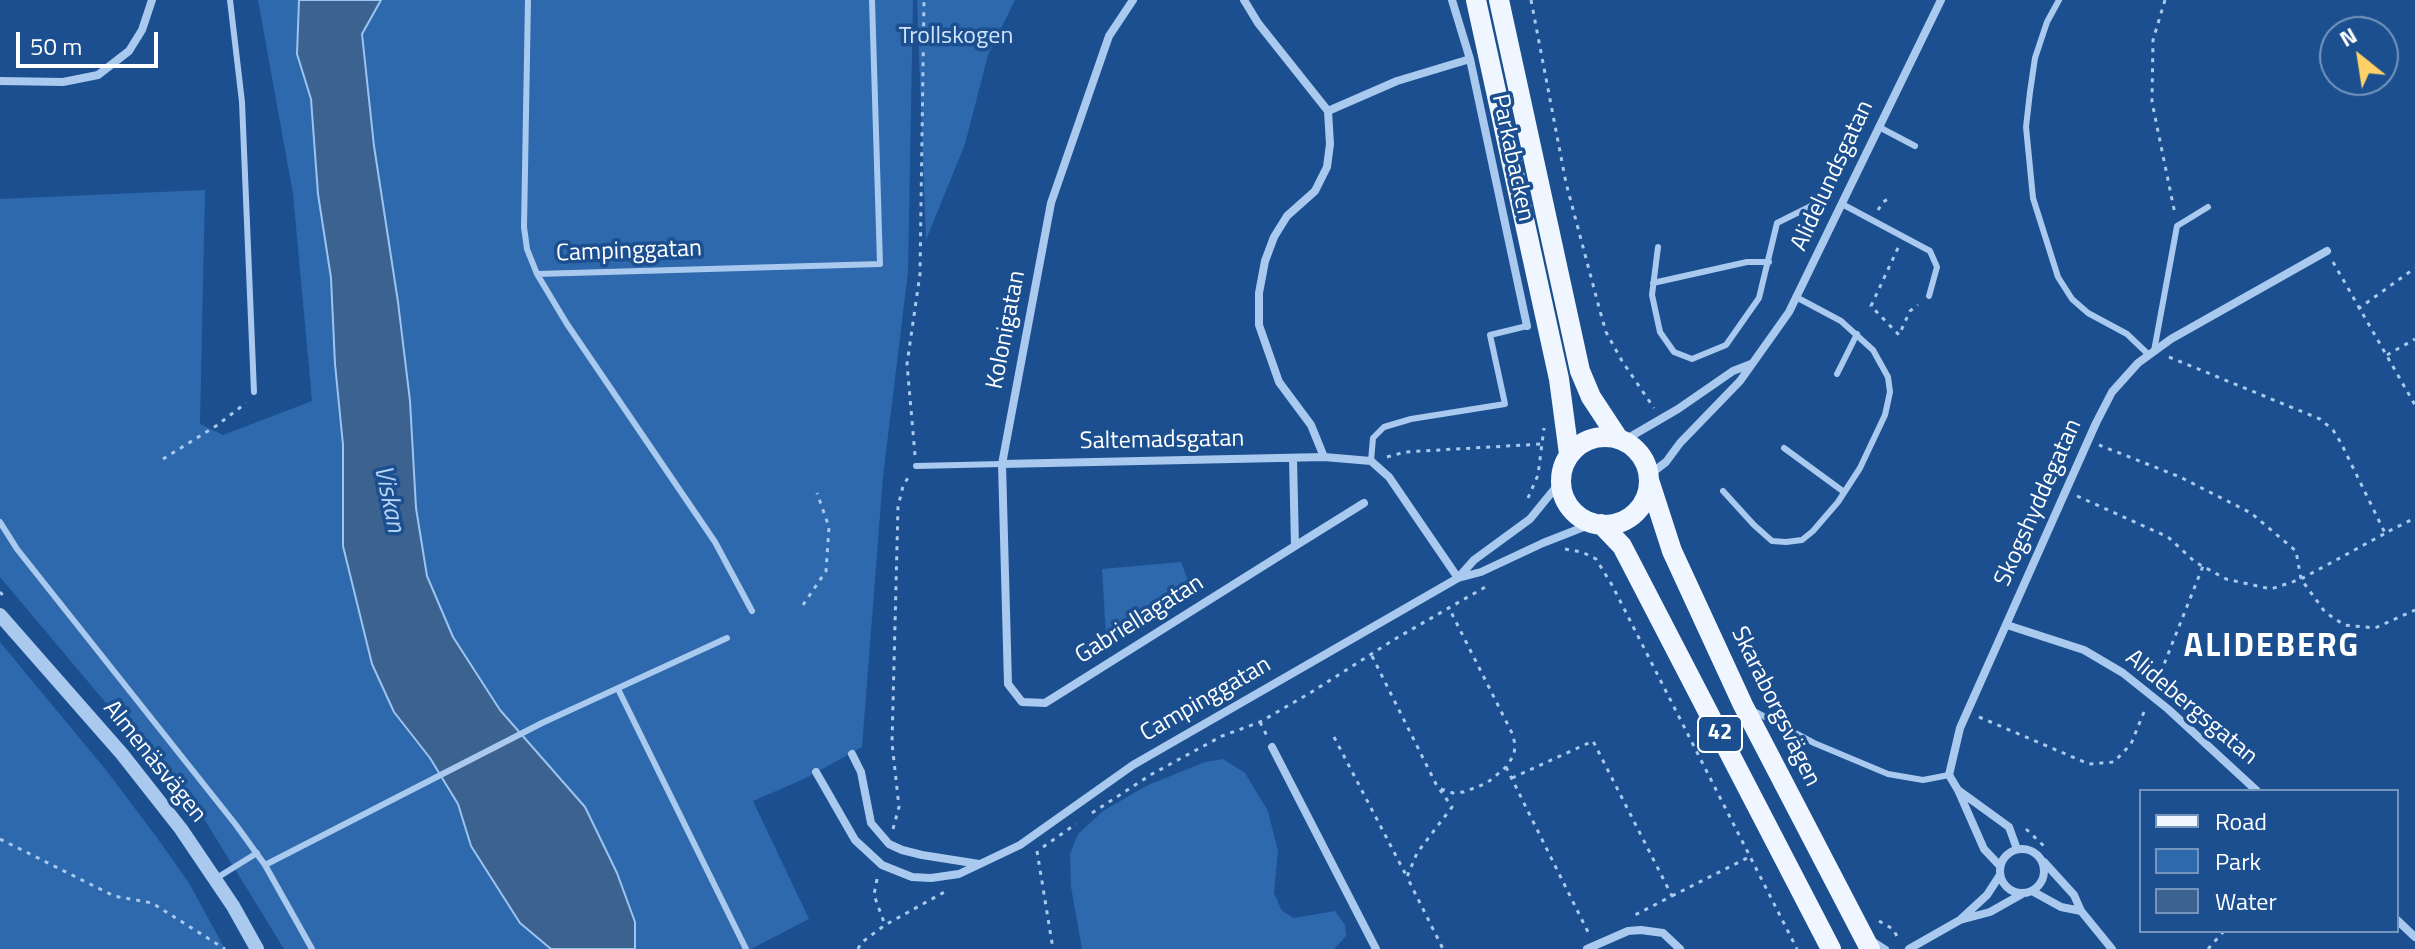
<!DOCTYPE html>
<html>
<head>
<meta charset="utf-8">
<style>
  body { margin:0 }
  #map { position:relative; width:2415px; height:949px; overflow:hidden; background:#1b4f8f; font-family:"Titillium Web",sans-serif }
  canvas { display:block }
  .legend { position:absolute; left:2139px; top:789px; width:260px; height:144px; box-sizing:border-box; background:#1b4f8f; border:2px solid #7695bc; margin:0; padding:10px 14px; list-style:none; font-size:24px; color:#fff }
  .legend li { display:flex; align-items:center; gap:16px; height:40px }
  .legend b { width:40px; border:2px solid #7695bc }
  .north { position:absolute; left:2319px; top:16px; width:80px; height:80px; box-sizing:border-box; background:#1b4f8f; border:2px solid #7695bc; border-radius:50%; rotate:330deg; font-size:22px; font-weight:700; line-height:32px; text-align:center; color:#fff }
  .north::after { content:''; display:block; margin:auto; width:28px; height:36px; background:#ffd166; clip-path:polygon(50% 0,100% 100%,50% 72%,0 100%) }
  .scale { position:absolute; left:16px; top:32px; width:142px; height:36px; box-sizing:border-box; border:4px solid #fff; border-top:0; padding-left:10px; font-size:24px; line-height:28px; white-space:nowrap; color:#fff; -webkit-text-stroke:6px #1b4f8f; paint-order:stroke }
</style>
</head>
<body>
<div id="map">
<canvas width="2415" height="949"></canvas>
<ul class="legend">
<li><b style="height:10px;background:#f0f6ff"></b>Road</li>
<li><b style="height:22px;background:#2e69ad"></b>Park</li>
<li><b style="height:22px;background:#3c6290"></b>Water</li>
</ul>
<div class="north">N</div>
<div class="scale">50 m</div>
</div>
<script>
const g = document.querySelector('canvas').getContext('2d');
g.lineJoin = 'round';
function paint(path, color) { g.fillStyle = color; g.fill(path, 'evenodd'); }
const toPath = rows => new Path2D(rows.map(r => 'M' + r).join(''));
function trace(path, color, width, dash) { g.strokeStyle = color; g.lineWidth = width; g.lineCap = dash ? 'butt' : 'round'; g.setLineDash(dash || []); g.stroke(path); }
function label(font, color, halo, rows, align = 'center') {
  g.font = font + ' "Titillium Web",sans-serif'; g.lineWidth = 7; g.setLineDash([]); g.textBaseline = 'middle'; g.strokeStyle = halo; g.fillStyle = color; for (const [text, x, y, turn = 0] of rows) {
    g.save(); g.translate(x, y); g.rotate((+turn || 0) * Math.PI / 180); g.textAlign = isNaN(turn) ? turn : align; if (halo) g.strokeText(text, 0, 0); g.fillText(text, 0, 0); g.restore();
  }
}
paint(toPath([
  [258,0,299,0,297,54,311,99,318,194,331,278,338,392,398,302,374,146,362,34,381,0,913,0,908,272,883,477,862,747,806,778,753,801,809,919,751,949,635,949,635,924,587,949,284,949,206,822,0,577,0,199,205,190,200,424,223,435,312,401,293,194],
  [917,0,1015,0,988,55,965,144,926,240],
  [1181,562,1190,586,1106,635,1102,569],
  [0,642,106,770,158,839,189,883,225,949,0,949],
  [1223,759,1245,773,1268,811,1278,851,1274,893,1282,911,1294,918,1335,911,1345,925,1346,936,1334,949,1082,949,1071,887,1070,854,1078,834,1103,811,1146,786,1205,762]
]), '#2e69ad');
const water = toPath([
  [299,0,381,0,362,34,374,146,398,302,410,401,416,508,427,576,453,637,500,710,585,807,617,873,635,922,635,949,551,949,520,923,471,846,458,804,430,758,394,712,372,664,343,546,343,445,335,364,331,278,318,194,311,99,297,54,299,0]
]);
paint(water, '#3c6290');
trace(water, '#9cc4f0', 2);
trace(toPath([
  [1531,0,1566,183,1600,311,1606,332,1622,361,1654,408],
  [2165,0,2153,40,2152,102,2175,214],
  [1878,210,1883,202,1888,199],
  [1898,248,1871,306,1899,335,1910,311,1918,305],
  [2333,262,2415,405],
  [2358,309,2415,268],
  [2387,355,2415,339],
  [2169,357,2320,419,2333,430,2341,443,2385,533,2415,518],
  [915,455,907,364,920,274,924,0],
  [1387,457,1405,452,1542,444],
  [163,459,216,426,246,403],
  [2077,496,2168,537,2195,562,2226,579,2271,589,2301,579,2296,551,2251,513,2180,477,2099,445],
  [1528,498,1538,475,1544,428],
  [2384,534,2301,579,2325,612,2344,625,2375,628,2415,610],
  [1565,549,1582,552,1596,559,1612,585,1797,949],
  [0,592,6,599],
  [803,605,826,571,829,527,817,493],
  [1372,656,1436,784,1452,807,1417,853,1407,877,1443,949],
  [2157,682,2203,566],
  [1979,717,2089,764,2114,762,2131,744,2146,707],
  [1260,722,1267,736],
  [1334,737,1407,877],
  [1506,767,1588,932],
  [1512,778,1593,741,1672,896,1633,916],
  [1441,789,1453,793,1464,792,1487,783,1506,767,1514,755,1515,745,1513,735,1449,608],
  [1092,813,1152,774,1222,736,1260,722,1310,693,1395,639,1487,586],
  [893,829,899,807,892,743,898,507,903,486,909,476],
  [2026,829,2046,848],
  [0,839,114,896,152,903,225,949],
  [1043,847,1076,824],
  [1037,851,1053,949],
  [877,879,874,895,885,925],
  [1672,896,1749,857],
  [1879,921,1893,929,1899,940],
  [858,949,861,943,885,925,948,890],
  [2208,949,2224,931]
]), '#a9c9ee', 3, [4, 6]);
trace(toPath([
  [230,0,242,102,254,392],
  [528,0,524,227,527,249,537,274],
  [2059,0,2047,22,2035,58,2030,92,2026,127,2033,198,2058,277,2072,299,2088,313,2127,334,2149,355],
  [1879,127,1915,146],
  [1842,204,1930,251,1937,267,1929,296],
  [1658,247,1652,295,1660,332,1674,352,1692,359,1726,345,1759,298,1777,223,1827,198],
  [1653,283,1747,262,1769,262],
  [2154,351,2177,226,2208,207],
  [1837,374,1857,334],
  [1784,448,1844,492],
  [1371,461,1373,438,1384,427,1411,419,1505,404,1490,335,1527,326],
  [916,466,1002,464],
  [1723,491,1754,525,1772,541,1786,542,1802,540,1813,531,1838,502,1860,468,1885,415,1890,392,1888,377,1873,350,1841,321,1796,297],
  [0,522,17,549,236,825,265,865,312,949],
  [752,611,715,542,567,324,537,274,880,264,872,0],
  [618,689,746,949],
  [1752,710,1814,743,1888,774,1923,780,1949,775],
  [265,865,542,723,727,638],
  [215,879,257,853],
  [1872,940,1886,949]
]), '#a9c9ee', 6);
trace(toPath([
  [1133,0,1109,36,1051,203,1002,464,1008,684,1022,702,1045,703,1295,546,1293,458],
  [1244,0,1258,23,1328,111,1330,144,1327,167,1315,191,1287,216,1274,237,1265,261,1259,293,1259,325,1279,382,1311,425,1324,457],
  [1452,0,1470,59,1527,326],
  [0,81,63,82,98,75,129,51,142,30,152,0],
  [1328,111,1397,81,1470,59],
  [1623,441,1678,409,1733,371,1751,364],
  [1002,464,1324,457,1371,461,1389,477,1458,578],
  [1649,475,1666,462,1680,443,1740,381,1789,312,1941,0],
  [1295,546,1364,503],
  [1458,578,1474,560,1530,519,1561,481],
  [2007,625,2084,650,2123,673,2168,709,2257,791],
  [1272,747,1376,949],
  [852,754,861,772,871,823,889,844,902,850,922,855,979,864],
  [816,772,855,840,882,865,912,877,931,878,959,874,1020,845,1133,765,1458,578,1481,572,1543,543,1594,523],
  [1958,790,1984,849,2000,866],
  '2000 871a22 22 0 1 1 44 0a22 22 0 1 1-44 0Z',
  [2017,849,2009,827,1958,790,1949,775,1960,728,2096,423,2112,392,2138,363,2171,339,2327,251],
  [2044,862,2074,895,2081,911,2112,949],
  [2032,891,2061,907,2081,911],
  [1961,919,1987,895,2000,875],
  [2397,920,2415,937],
  [1587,949,1628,931,1641,930,1663,933,1680,949],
  [1909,949,1960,920,1990,912,2022,894]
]), '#a9c9ee', 8);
trace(toPath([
  [0,615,122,754,181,829,233,906,257,949]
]), '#a9c9ee', 14);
trace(toPath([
  [1476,0,1559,379,1569,454],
  [1499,0,1580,371,1591,397,1618,438],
  '1561 481a44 44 0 1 1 88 0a44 44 0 1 1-88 0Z',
  [1649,480,1672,551,1743,705,1870,949],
  [1601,524,1622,546,1635,571,1831,949]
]), '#f0f6ff', 20);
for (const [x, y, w] of [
  [1720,734,44]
]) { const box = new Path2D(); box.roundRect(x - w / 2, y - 18, w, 36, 6); g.fillStyle = '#1b4f8f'; g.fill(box); trace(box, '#fff', 2); }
label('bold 22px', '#fff', null, [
  ["42",1720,734]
]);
label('24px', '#cfe3fa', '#1b4f8f', [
  ["Trollskogen",956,37]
]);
label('24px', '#fff', '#1b4f8f', [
  ["Parkabacken",1512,158,78],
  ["Alidelundsgatan",1833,176,-65],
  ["Campinggatan",629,252,-2],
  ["Kolonigatan",1007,330,-79],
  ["Saltemadsgatan",1162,441,-1],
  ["Skogshyddegatan",2039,503,-66],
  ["Gabriellagatan",1140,620,-32],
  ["Campinggatan",1206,700,-30],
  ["Skaraborgsvägen",1775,707,64],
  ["Alidebergsgatan",2191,708,40],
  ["Almenäsvägen",154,762,51]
]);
label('italic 26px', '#b5d3f5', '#1b4f8f', [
  ["Viskan",388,499,78]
]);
g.letterSpacing = '2px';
label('bold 32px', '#fff', '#1b4f8f', [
  ["ALIDEBERG",2272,648]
]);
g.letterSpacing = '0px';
</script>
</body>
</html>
